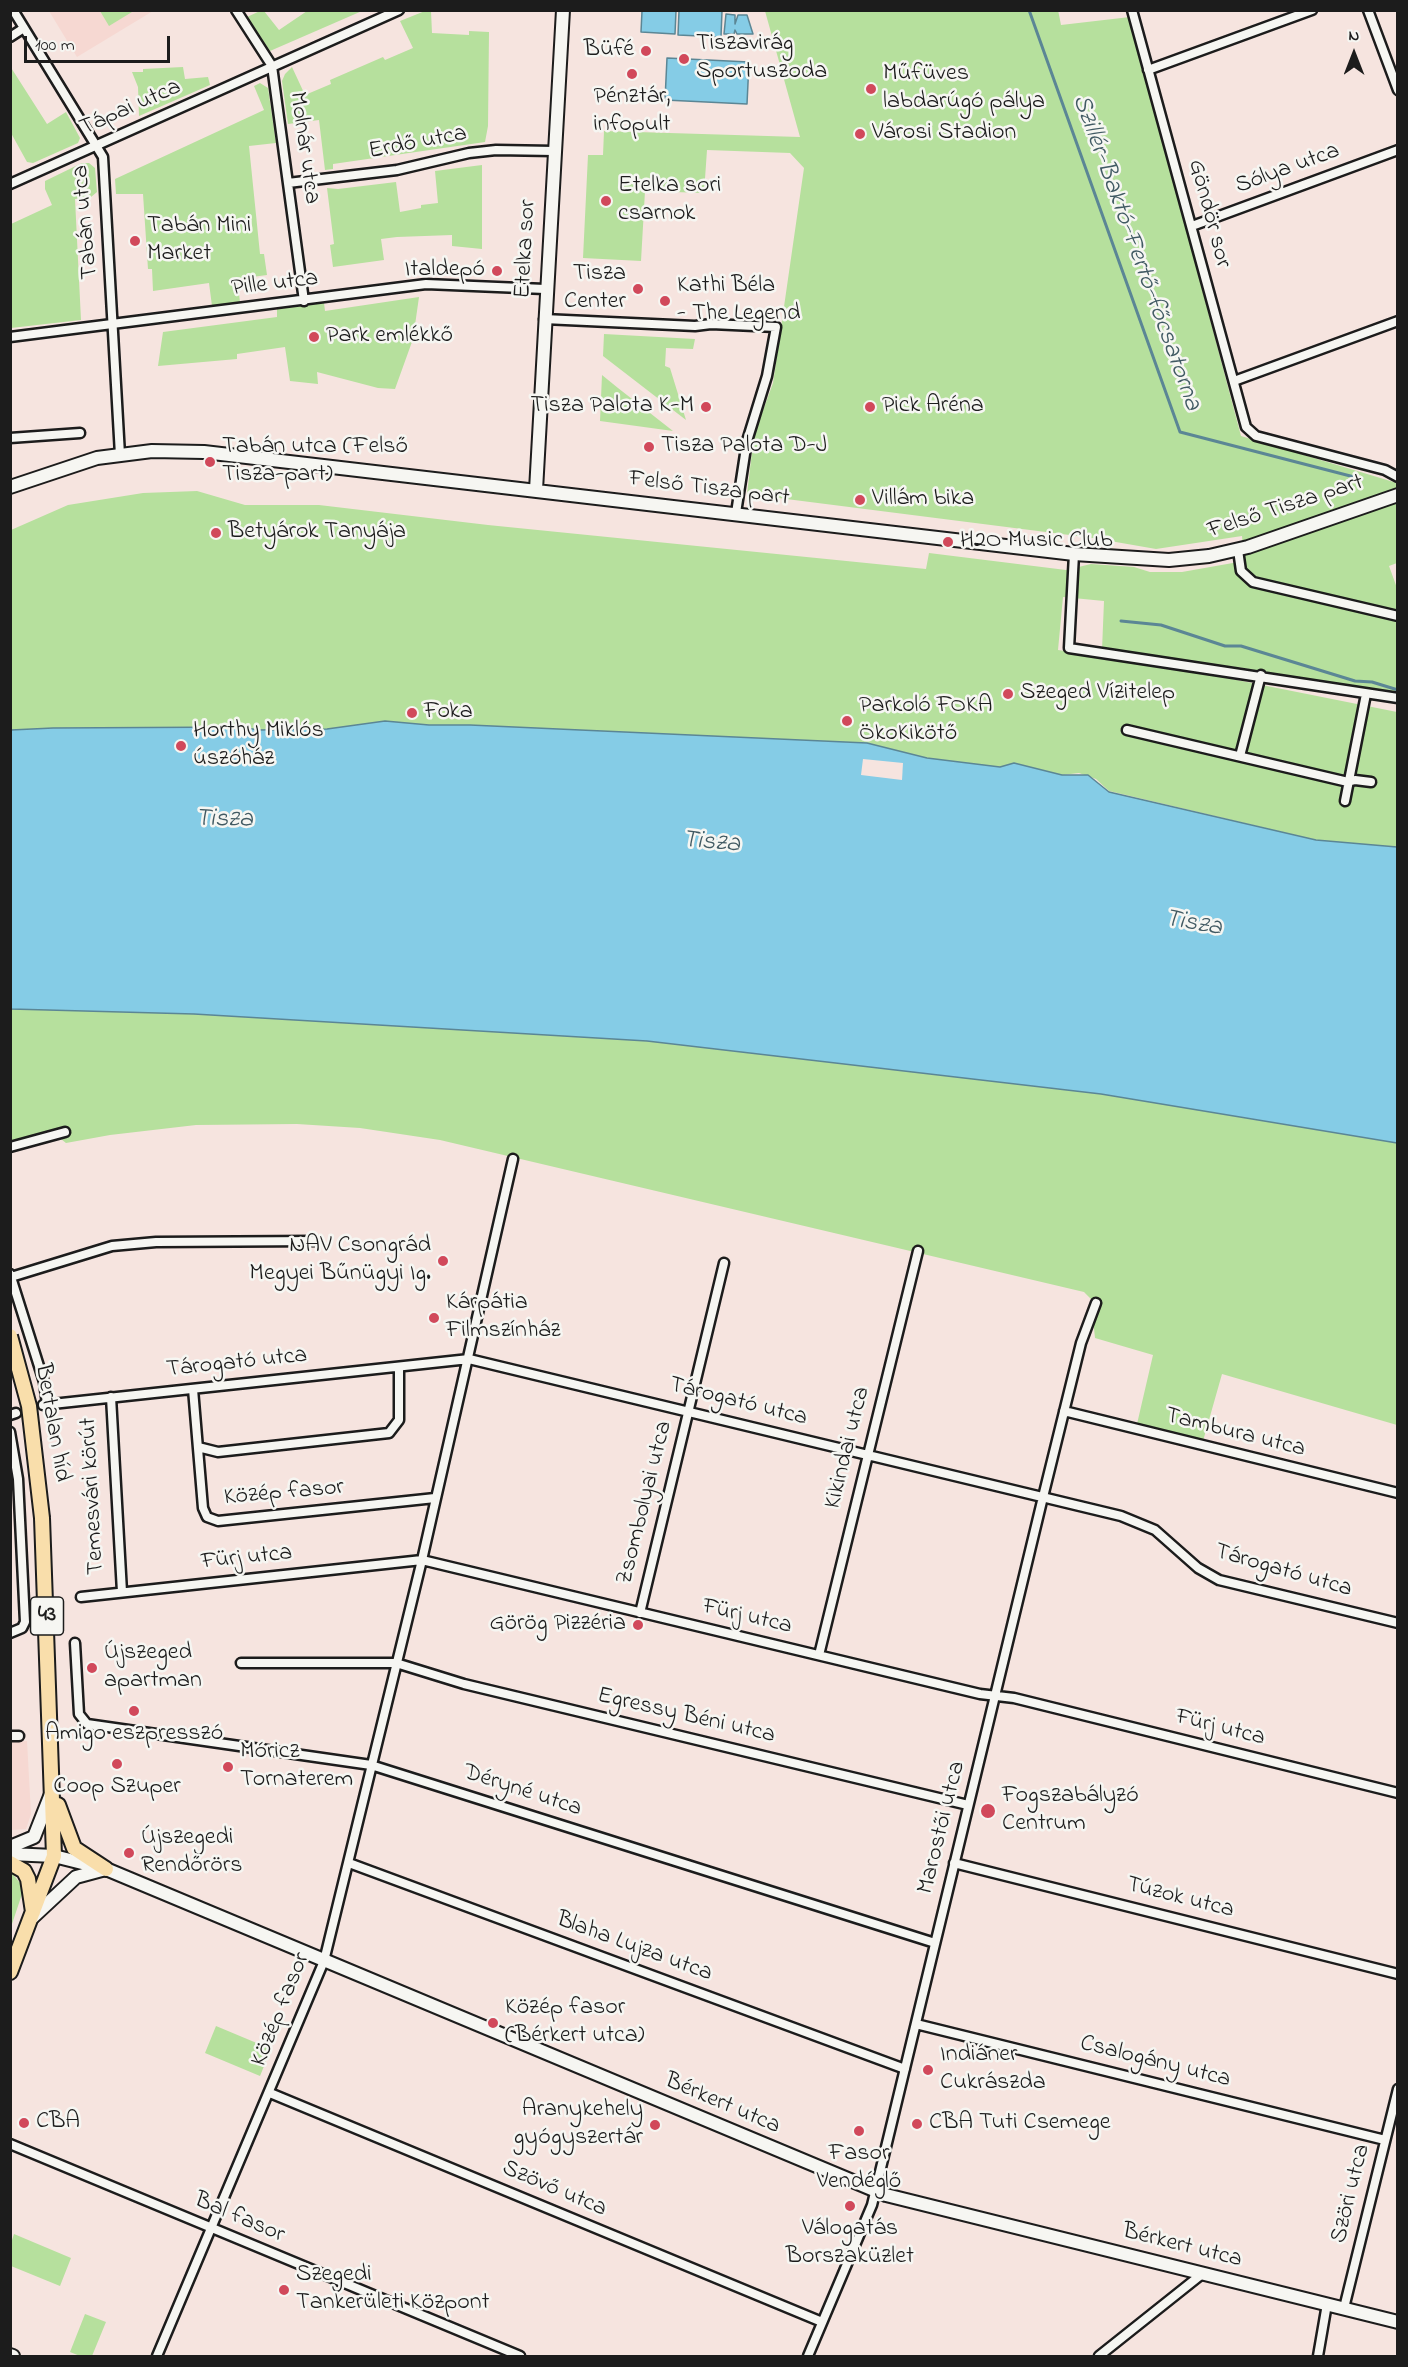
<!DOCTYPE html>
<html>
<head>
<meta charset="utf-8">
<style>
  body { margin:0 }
  #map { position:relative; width:1408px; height:2367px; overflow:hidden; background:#f6e4df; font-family:"Indie Flower",sans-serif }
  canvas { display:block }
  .frame { position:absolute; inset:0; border:12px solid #1c1c1c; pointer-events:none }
  .north { position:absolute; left:1324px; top:24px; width:60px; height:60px; -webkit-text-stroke:4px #f6f6f2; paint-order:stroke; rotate:0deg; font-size:16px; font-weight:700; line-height:24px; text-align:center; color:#1c1c1c }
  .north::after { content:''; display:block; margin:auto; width:21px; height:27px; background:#1c1c1c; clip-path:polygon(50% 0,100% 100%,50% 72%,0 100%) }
  .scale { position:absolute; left:24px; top:36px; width:146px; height:27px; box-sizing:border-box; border:3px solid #1c1c1c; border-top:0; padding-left:8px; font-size:18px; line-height:21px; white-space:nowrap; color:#1c1c1c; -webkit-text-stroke:4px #f6f6f2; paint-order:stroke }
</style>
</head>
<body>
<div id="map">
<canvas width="1408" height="2367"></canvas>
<div class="frame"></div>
<div class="north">N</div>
<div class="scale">100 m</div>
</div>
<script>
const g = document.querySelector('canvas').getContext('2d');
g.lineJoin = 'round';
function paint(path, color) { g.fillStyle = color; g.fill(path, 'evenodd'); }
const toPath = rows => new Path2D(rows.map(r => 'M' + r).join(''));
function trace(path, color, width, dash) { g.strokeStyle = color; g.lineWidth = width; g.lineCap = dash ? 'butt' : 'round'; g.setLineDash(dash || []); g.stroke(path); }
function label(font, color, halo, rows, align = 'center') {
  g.font = font + ' "Indie Flower",sans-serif'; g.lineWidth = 5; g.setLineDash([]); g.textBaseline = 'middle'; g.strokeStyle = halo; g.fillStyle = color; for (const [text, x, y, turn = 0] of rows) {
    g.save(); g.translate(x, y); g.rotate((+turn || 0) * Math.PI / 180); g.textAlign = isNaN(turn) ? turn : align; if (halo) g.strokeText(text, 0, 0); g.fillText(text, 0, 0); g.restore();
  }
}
paint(toPath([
  [49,11,153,11,77,57],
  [27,1741,31,1814,26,1829,11,1830,11,1742]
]), '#f6d8d2');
paint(toPath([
  [1058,10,1061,25,1130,17,1241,436,1397,483,1397,563,1389,566,1397,588,1397,696,1243,668,1102,650,1104,601,1063,597,1058,650,1177,668,1397,712,1397,847,1316,840,1109,791,1096,779,1079,773,1062,775,1014,763,1000,767,927,758,867,743,470,725,429,725,385,721,327,729,258,730,242,727,54,728,11,730,11,530,68,505,143,493,197,491,245,505,319,505,488,525,926,569,929,553,1066,570,1091,564,1134,567,1150,572,1182,572,1244,561,1242,536,1156,549,1093,538,747,494,754,435,773,383,804,168,790,153,707,150,704,193,645,191,641,261,583,258,588,155,603,155,604,131,800,137,765,11],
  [100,11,130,11,132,12,109,26],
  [260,11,264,11,279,30,307,11,362,11,270,51,247,17],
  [425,11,431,11,432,33,469,35,469,31,489,32,488,126,485,142,333,164,333,169,325,170,319,120,288,124,282,81,285,74,292,67,305,95,331,84,330,80,383,57,385,60,413,48,400,21],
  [10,66,47,124,66,112,80,138,78,143,33,163,27,162,11,133],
  [183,67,185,79,208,77,210,85,139,116,138,87,132,72,143,72,143,69],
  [260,83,268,88,276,143,249,146,260,254,264,254,267,275,237,279,240,302,212,306,209,283,153,291,152,269,148,269,143,194,116,194,115,179,264,110,254,86],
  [82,163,89,163,95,168,97,192,91,197,75,199,81,320,11,328,11,224,52,205,45,189,45,181],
  [482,165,482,249,452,246,452,235,397,237,381,239,384,260,333,267,330,245,334,244,327,188,338,189,396,182,400,212,421,208,421,205,438,203,435,171],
  [419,297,413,339,395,389,378,388,317,372,318,384,290,381,285,347,237,354,237,359,158,366,163,332,277,317,277,309,324,303,325,311],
  [604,334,695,339,693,349,666,348,665,366,670,368,686,420,603,356],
  [602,375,618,388,673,431,600,421],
  [11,1009,194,1014,647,1041,1101,1094,1397,1143,1397,1425,1222,1374,1203,1441,1137,1424,1153,1355,1095,1338,1091,1299,1084,1292,440,1140,360,1128,297,1124,196,1125,110,1135,66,1143,51,1131,11,1142],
  [11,1872,21,1884,22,1894,11,1927],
  [216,2026,271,2049,260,2076,205,2053],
  [14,2234,71,2258,60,2286,11,2266,11,2243],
  [85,2314,106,2322,92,2356,80,2356,70,2352]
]), '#b6e09d');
const water = toPath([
  [642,11,676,11,675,34,641,32,642,11],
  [679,11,722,11,721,37,678,35,679,11],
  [726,14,735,15,735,24,738,15,747,15,753,34,737,34,735,30,734,34,724,34,726,14],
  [667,58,749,62,747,104,665,100,667,58],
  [385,721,429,725,470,725,867,743,927,758,1000,767,1014,763,1062,775,1088,775,1109,792,1316,840,1397,847,1397,1143,1101,1094,647,1041,194,1014,11,1009,11,730,53,728,242,727,258,730,327,729,385,721]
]);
paint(water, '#85cce6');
trace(water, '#5b8695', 1.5);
paint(toPath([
  [863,759,903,763,902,780,861,775]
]), '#f6e4df');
trace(toPath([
  [1029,10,1180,432,1362,479],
  [1121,621,1161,625,1225,646,1241,646,1355,681,1372,682,1398,690]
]), '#5b8695', 3);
const street = toPath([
  [13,10,103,157,120,455],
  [236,10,272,66,304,301],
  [1132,10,1246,427,1256,436,1385,470,1398,477],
  [1368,10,1398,90],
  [10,37,24,28],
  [1148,70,1312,10],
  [288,183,397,170,469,153,496,150,554,151],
  [10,184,399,10],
  [1192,226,1398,150],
  [544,319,695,326,711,324,776,327,767,376,747,441,736,513],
  [10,337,426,284,545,289],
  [1234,381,1398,321],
  [10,438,80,433],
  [1238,550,1241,571,1253,582,1398,616],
  [1074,554,1069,648,1398,698],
  [1127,730,1348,782,1355,780,1371,782],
  [1240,756,1261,675],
  [1345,801,1366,694],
  [10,1147,65,1132],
  [10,1274,44,1382,47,1404],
  [11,1277,112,1246,156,1242,317,1241],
  [193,1389,203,1508,207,1517,218,1521,435,1498],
  [111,1397,122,1592],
  [43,1405,469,1359,1121,1516,1155,1530,1198,1568,1219,1580,1398,1623],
  [1064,1411,1398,1493],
  [10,1415,16,1413],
  [10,1432,18,1479,25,1622,22,1628,10,1633],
  [198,1447,218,1452,389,1433,399,1420,399,1367],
  [81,1597,422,1560,980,1694,1014,1698,1398,1793],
  [640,1613,724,1263],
  [75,1643,79,1714,87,1724,371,1765,935,1943],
  [819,1655,918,1251],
  [241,1663,396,1663,464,1684,968,1805],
  [10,1736,19,1736],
  [349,1863,905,2069],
  [954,1863,1398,1974],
  [916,2024,1385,2140],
  [270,2093,822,2322],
  [10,2144,520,2356],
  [1344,2308,1398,2089],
  [157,2356,324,1961,422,1560,513,1159],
  [808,2356,872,2205,1043,1497,1081,1343,1096,1303],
  [1099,2356,1202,2274],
  [1318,2356,1327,2304]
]);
const secondary = toPath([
  [10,487,97,458,152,451,204,452,1074,554,1169,560,1209,556,1248,547,1398,495],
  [536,490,563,10],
  [10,1847,34,1837,51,1794],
  [10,1854,54,1856,106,1869,886,2195,1398,2322],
  [33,1917,76,1877,102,1870],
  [10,2355,13,2356]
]);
const primary = toPath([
  [58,1805,74,1848,106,1869],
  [10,1863,24,1871,28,1879,33,1912],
  [10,1972,54,1856,42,1518]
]);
trace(street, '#1c1c1c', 13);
trace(secondary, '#1c1c1c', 16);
trace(primary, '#1c1c1c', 18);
trace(street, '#f6f6f2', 8);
trace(secondary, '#f6f6f2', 12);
trace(primary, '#f9deab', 14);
const primaryBridge = toPath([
  [10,1336,29,1406,42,1518]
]);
trace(primaryBridge, '#1c1c1c', 18, []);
trace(primaryBridge, '#f9deab', 14);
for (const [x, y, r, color] of [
  [646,51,6,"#d1495b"],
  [684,59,6,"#d1495b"],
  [632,74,6,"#d1495b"],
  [871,89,6,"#d1495b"],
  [860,134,6,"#d1495b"],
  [606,201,6,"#d1495b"],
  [135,241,6,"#d1495b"],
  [497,271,6,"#d1495b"],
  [638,289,6,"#d1495b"],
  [665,301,6,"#d1495b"],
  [314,337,6,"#d1495b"],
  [706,407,6,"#d1495b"],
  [870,407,6,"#d1495b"],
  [649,447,6,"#d1495b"],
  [210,462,6,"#d1495b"],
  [860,500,6,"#d1495b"],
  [216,533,6,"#d1495b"],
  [948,542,6,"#d1495b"],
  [1008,694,6,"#d1495b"],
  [412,713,6,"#d1495b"],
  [847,721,6,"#d1495b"],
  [181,746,6,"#d1495b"],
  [443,1261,6,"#d1495b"],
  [434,1318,6,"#d1495b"],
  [638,1625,6,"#d1495b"],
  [92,1668,6,"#d1495b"],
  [134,1711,6,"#d1495b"],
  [117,1764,6,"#d1495b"],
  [228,1767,6,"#d1495b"],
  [988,1811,8,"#d1495b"],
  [129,1853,6,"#d1495b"],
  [493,2023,6,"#d1495b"],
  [928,2070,6,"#d1495b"],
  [24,2123,6,"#d1495b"],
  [917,2124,6,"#d1495b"],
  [655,2125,6,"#d1495b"],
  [859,2131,6,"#d1495b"],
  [850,2206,6,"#d1495b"],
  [284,2290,6,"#d1495b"]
]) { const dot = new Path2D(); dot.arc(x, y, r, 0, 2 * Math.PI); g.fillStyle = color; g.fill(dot); trace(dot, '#f6f6f2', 2); }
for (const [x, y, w] of [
  [47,1616,33]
]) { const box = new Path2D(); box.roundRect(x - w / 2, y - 19, w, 38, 4.5); g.fillStyle = '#f6f6f2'; g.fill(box); trace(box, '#1c1c1c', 1.5); }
label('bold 22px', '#1c1c1c', null, [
  ["43",47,1616]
]);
label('24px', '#1c1c1c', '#f6f6f2', [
  ["Tiszavirág",696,45],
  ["Sportuszoda",696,73],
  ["Büfé",634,51,"right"],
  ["Műfüves",883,75],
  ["labdarúgó pálya",883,103],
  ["Pénztár,",632,98,"center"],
  ["infopult",632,126,"center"],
  ["Városi Stadion",872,134],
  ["Etelka sori",618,187],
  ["csarnok",618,215],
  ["Tabán Mini",147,227],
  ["Market",147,255],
  ["Italdepó",485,271,"right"],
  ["Tisza",626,275,"right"],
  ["Center",626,303,"right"],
  ["Kathi Béla",677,287],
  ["- The Legend",677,315],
  ["Park emlékkő",326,337],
  ["Tisza Palota K-M",694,407,"right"],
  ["Pick Aréna",882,407],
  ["Tisza Palota D-J",661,447],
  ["Tabán utca (Felső",222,448],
  ["Tisza-part)",222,476],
  ["Villám bika",872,500],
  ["Betyárok Tanyája",228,533],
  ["H2O Music Club",960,542],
  ["Szeged Vízitelep",1020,694],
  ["Parkoló FOKA",859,707],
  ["ÖkoKikötő",859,735],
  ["Foka",424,713],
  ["Horthy Miklós",193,732],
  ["úszóház",193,760],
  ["NAV Csongrád",431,1247,"right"],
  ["Megyei Bűnügyi Ig.",431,1275,"right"],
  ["Kárpátia",446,1304],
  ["Filmszínház",446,1332],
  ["Görög Pizzéria",626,1625,"right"],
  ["Újszeged",104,1654],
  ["apartman",104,1682],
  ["Amigo eszpresszó",134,1735,"center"],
  ["Móricz",240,1753],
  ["Tornaterem",240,1781],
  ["Coop Szuper",117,1788,"center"],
  ["Fogszabályzó",1002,1797],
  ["Centrum",1002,1825],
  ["Újszegedi",141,1839],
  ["Rendőrörs",141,1867],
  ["Közép fasor",505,2009],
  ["(Bérkert utca)",505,2037],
  ["Indiáner",940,2056],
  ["Cukrászda",940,2084],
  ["Aranykehely",643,2111,"right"],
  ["gyógyszertár",643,2139,"right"],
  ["CBA",36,2123],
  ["CBA Tuti Csemege",929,2124],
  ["Fasor",859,2155,"center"],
  ["Vendéglő",859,2183,"center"],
  ["Válogatás",850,2230,"center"],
  ["Borszaküzlet",850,2258,"center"],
  ["Szegedi",296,2276],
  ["Tankerületi Központ",296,2304]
], 'left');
label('24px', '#1c1c1c', '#f6f6f2', [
  ["Tápai utca",131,109,-24],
  ["Erdő utca",418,144,-11],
  ["Molnár utca",303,148,82],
  ["Sólya utca",1288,170,-20],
  ["Göndör sor",1208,214,75],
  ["Tabán utca",87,222,-95],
  ["Etelka sor",527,249,-87],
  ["Pille utca",275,285,-7],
  ["Felső Tisza part",709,490,7],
  ["Felső Tisza part",1286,508,-18],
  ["Tárogató utca",237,1364,-6],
  ["Tárogató utca",738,1403,14],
  ["Bertalan híd",51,1423,80],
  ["Tambura utca",1235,1434,14],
  ["Kikindai utca",849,1448,-76],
  ["Közép fasor",284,1494,-5],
  ["Temesvári körút",94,1496,-93],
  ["Zsombolyai utca",646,1503,-76],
  ["Fürj utca",247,1559,-6],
  ["Tárogató utca",1283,1572,16],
  ["Fürj utca",747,1618,13],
  ["Egressy Béni utca",686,1717,13],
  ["Fürj utca",1220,1729,14],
  ["Déryné utca",522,1792,18],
  ["Marostői utca",943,1828,-76],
  ["Túzok utca",1180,1899,14],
  ["Blaha Lujza utca",634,1948,20],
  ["Közép fasor",282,2010,-68],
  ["Csalogány utca",1155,2063,14],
  ["Bérkert utca",722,2105,23],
  ["Szövő utca",554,2190,23],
  ["Szöri utca",1352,2194,-76],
  ["Bal fasor",239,2219,23],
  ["Bérkert utca",1182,2247,14]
]);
label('italic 26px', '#415a63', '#f6f6f2', [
  ["Szillér-Baktó-Fertő-főcsatorna",1135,253,70],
  ["Tisza",224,821,1],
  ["Tisza",711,844,5],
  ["Tisza",1193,925,10]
]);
</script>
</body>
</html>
